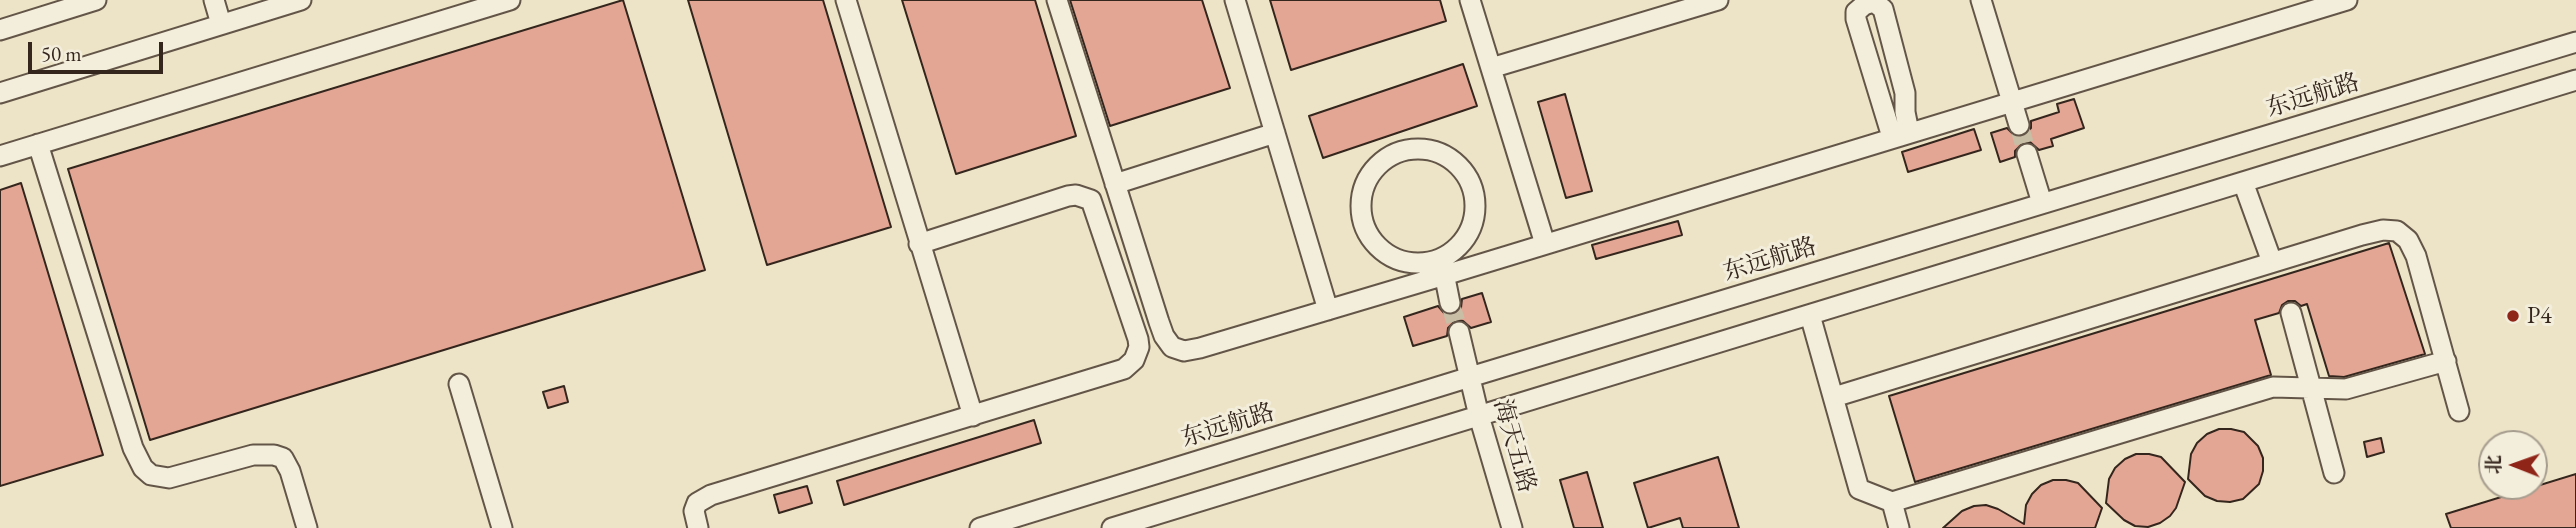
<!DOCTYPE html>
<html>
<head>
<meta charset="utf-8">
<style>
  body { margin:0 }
  #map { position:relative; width:2576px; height:528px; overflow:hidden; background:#ede4c7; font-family:"EB Garamond","Noto Serif SC",serif }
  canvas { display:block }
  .north { position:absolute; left:2478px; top:430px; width:70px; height:70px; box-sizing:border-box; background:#f3eddb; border:2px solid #a79d8f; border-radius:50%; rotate:271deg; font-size:19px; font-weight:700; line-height:28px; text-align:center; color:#35261d }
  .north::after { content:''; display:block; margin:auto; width:24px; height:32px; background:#8f2418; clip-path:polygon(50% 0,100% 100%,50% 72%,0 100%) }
  .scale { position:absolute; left:28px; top:42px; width:135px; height:32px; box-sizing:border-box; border:4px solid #35261d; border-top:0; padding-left:9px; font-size:21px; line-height:24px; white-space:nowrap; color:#35261d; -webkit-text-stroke:5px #f3eddb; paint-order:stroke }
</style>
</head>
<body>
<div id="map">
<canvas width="2576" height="528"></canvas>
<div class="north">北</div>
<div class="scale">50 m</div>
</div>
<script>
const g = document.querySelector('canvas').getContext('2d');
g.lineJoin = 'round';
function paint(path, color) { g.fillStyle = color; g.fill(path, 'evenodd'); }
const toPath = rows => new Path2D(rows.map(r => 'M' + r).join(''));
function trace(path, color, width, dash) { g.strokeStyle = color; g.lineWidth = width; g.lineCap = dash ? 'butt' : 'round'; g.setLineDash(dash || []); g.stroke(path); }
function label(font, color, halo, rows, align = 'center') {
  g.font = font + ' "EB Garamond","Noto Serif SC",serif'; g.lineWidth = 6; g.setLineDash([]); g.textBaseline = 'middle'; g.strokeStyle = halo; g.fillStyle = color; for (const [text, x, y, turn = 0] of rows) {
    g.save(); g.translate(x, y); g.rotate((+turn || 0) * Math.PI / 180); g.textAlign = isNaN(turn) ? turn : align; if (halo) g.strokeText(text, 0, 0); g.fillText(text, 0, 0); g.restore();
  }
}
const building = toPath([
  [623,0,705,270,150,440,68,169,623,0],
  [688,0,823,0,891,227,767,265,688,0],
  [902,0,1035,0,1076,136,956,174,902,0],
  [1070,0,1202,0,1230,88,1110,126,1070,0],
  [1270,0,1440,0,1446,21,1291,70,1270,0],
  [1463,64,1477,106,1323,158,1309,116,1463,64],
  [1565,94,1592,191,1566,198,1538,102,1565,94],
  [2074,99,2084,128,2051,139,2053,146,2039,150,2030,142,2023,143,2015,151,2015,157,2000,162,1991,133,2007,128,2016,137,2023,136,2031,128,2031,121,2059,112,2057,104,2074,99],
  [1974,129,1981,150,1908,172,1902,152,1974,129],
  [21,183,103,455,0,486,0,190,21,183],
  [1678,221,1682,235,1596,259,1592,245,1678,221],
  [2389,243,2425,354,2344,377,2329,376,2307,304,2301,306,2295,301,2288,301,2282,305,2279,313,2255,320,2271,375,1915,482,1889,396,2389,243],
  [1482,293,1491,322,1471,328,1463,321,1456,320,1448,328,1447,336,1413,346,1404,317,1438,306,1445,314,1453,315,1461,308,1462,299,1482,293],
  [564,386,568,402,548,408,543,392,564,386],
  [1034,420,1041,443,844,505,837,481,1034,420],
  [2219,429,2231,429,2244,432,2258,446,2263,458,2263,471,2259,484,2243,499,2230,502,2217,501,2205,496,2188,479,2191,454,2197,443,2207,434,2219,429],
  [2381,438,2384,452,2367,457,2364,442,2381,438],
  [2136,454,2149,454,2161,457,2185,482,2176,508,2170,516,2160,523,2148,527,2135,526,2124,520,2106,503,2109,479,2115,468,2125,459,2136,454],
  [1718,457,1739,528,1683,528,1680,518,1648,528,1634,483,1718,457],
  [1587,472,1603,528,1574,528,1560,480,1587,472],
  [2576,474,2576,528,2451,528,2446,514,2576,474],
  [2053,480,2066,480,2078,483,2102,508,2095,528,1943,528,1962,511,1974,506,1986,505,1998,509,2024,524,2026,505,2032,494,2041,485,2053,480],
  [807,486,812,503,779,513,774,495,807,486]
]);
paint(building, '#e3a694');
trace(building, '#35261d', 2);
trace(toPath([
  [2019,125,2027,154],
  [1450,303,1459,332]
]), '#c8bea5', 19, [19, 10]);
const minor = toPath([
  [214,0,221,24],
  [846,0,973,416],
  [1057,0,1159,322,1164,336,1172,347,1184,351,1200,348,1445,275,2347,0],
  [1235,0,1328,310],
  [1470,0,1545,244],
  [1981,0,2019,125],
  [0,30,96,0],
  [1491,68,1718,0],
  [0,93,301,0],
  [1892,137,1856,19,1856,12,1864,5,1874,2,1883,9,1905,93,1905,112,1909,132],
  [38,144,133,448,143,468,151,475,169,478,253,455,274,455,283,458,290,471,307,528],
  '1361 206a57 57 0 1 1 114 0a57 57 0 1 1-114 0Z',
  [2027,154,2042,203],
  [0,156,510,0],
  [2243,182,2272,262],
  [1115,184,1275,133],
  [1442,263,1450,303],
  [2291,313,2334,473],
  [1810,315,1859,489,1892,502,2273,387,2346,389,2446,361],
  [1459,332,1479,416,1512,528],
  [459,384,502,528],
  [1834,397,2362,235,2383,230,2397,231,2408,240,2416,256,2459,411],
  [1892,502,1899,528],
  [698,528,694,511,697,503,711,495,1124,369,1134,360,1139,347,1138,339,1091,200,1076,195,1068,196,919,244],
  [980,528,1470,377,2576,42],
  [1112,528,2576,80]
]);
trace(minor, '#635648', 23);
trace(minor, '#f3eddb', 19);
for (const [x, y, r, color] of [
  [2513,316,7,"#8f2418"]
]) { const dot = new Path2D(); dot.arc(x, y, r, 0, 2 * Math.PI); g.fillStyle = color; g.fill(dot); trace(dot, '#f3eddb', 2.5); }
label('24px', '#35261d', '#f3eddb', [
  ["东远航路",2313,96,-17],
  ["东远航路",1770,260,-17],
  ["东远航路",1228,426,-17],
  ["海天五路",1514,446,74]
]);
label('24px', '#35261d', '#f3eddb', [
  ["P4",2527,316]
], 'left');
</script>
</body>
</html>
